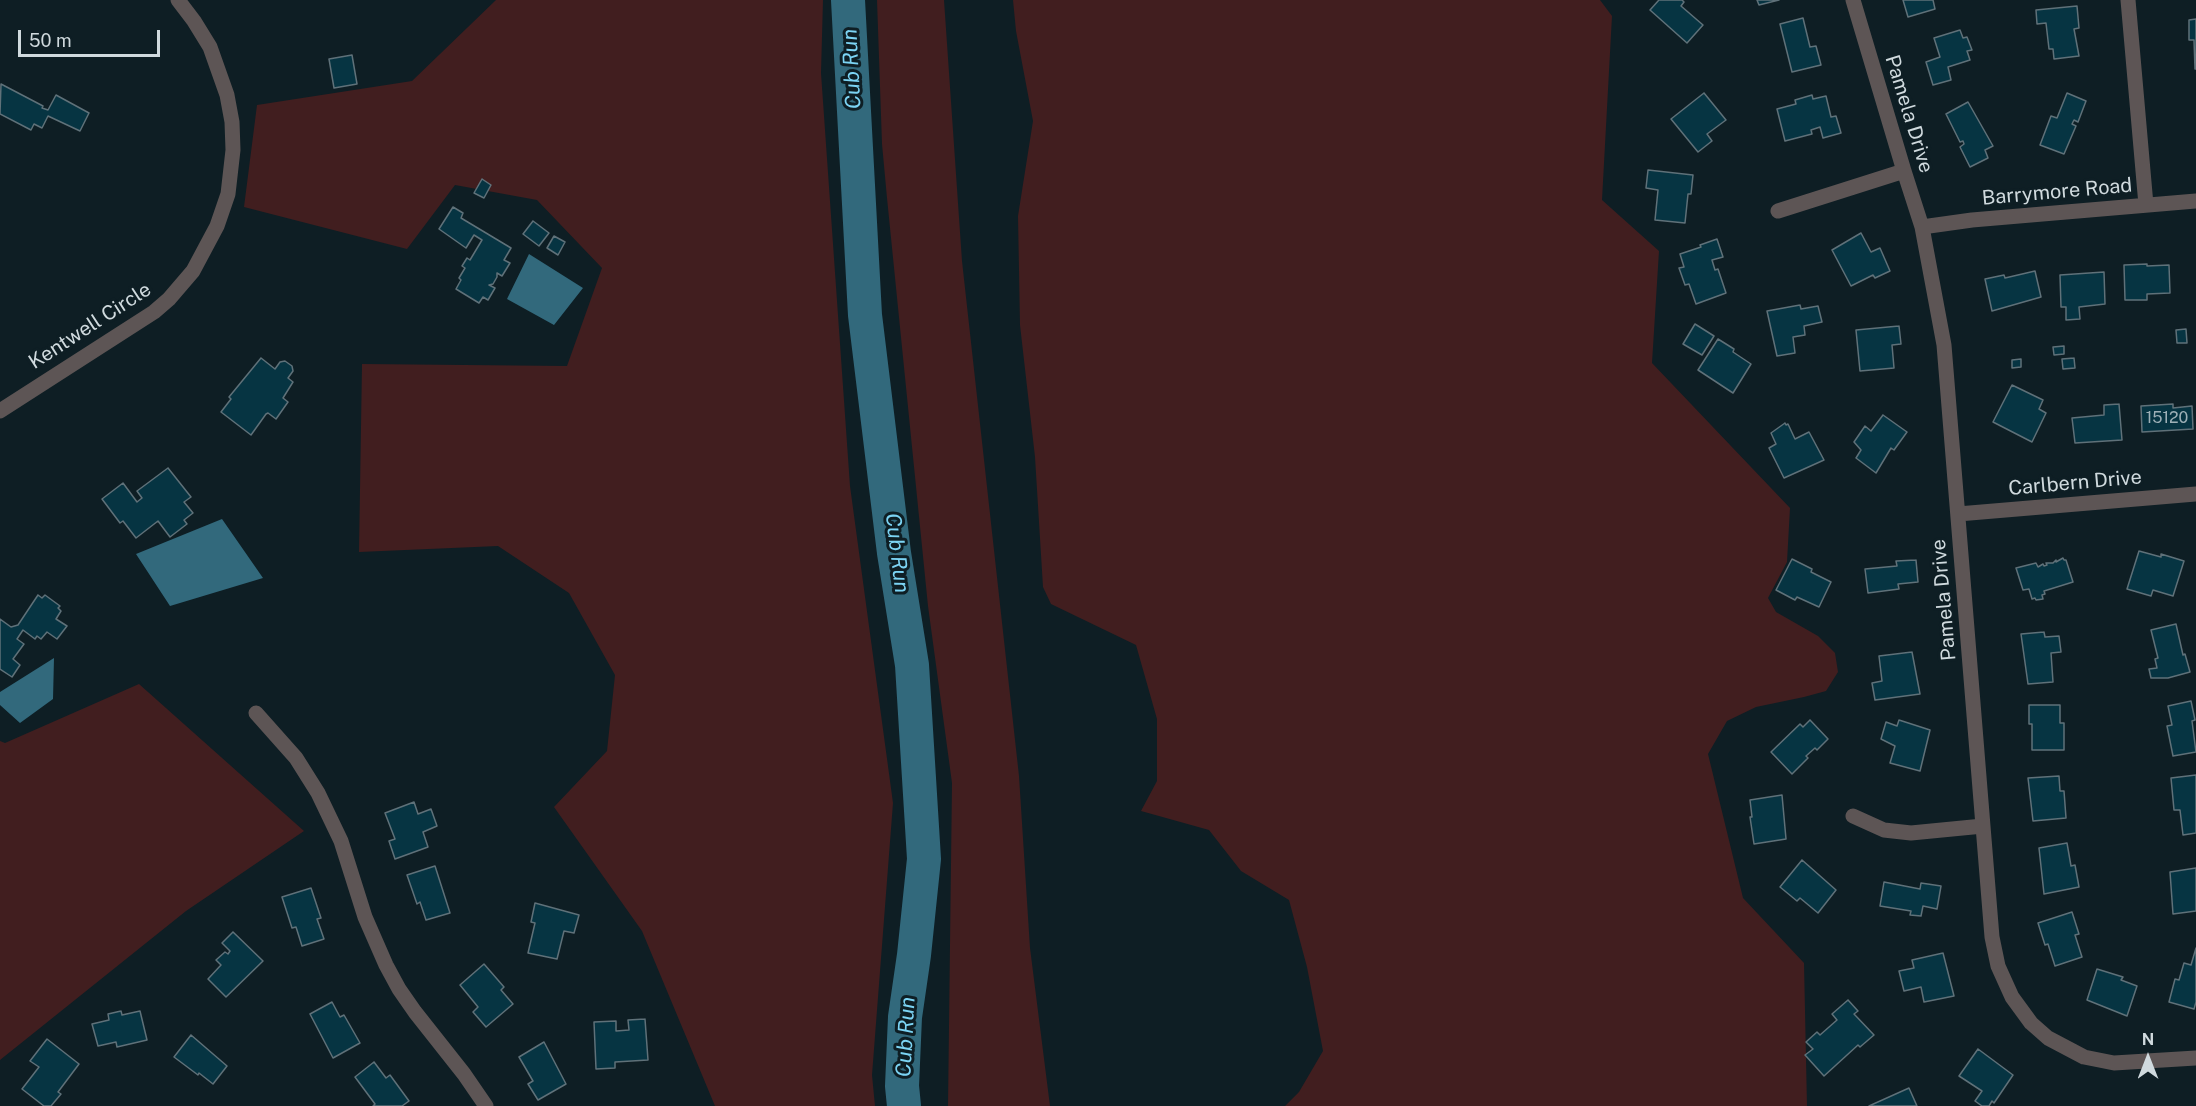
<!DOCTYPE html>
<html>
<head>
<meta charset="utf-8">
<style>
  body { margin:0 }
  #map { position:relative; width:2196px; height:1106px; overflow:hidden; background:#0e1e24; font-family:"Public Sans",sans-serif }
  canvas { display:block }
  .north { position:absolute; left:2118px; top:1028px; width:60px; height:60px; -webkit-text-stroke:4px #0e1e24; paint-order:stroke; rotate:0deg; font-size:16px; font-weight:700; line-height:24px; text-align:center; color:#d0dade }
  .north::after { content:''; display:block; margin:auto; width:21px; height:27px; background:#d0dade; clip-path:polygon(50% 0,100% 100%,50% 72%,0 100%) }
  .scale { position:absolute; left:18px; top:30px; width:142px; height:27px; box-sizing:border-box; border:3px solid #d0dade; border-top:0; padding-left:8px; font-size:18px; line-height:21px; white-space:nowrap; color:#d0dade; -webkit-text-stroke:4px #0e1e24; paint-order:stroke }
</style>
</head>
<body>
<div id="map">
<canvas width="2196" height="1106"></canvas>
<div class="north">N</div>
<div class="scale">50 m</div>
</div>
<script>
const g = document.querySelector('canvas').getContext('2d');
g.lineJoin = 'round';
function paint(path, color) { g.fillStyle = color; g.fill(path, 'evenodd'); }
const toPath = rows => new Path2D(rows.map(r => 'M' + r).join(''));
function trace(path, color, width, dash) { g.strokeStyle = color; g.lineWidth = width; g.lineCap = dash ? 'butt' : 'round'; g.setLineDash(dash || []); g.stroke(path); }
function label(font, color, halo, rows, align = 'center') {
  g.font = font + ' "Public Sans",sans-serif'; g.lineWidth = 6; g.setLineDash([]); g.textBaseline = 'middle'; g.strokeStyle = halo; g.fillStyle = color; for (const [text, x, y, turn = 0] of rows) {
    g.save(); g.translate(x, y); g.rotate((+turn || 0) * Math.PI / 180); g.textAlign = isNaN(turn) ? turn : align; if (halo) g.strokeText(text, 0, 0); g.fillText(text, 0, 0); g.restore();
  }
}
paint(toPath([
  [496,0,823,0,821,73,850,486,893,803,872,1075,875,1106,715,1106,642,931,554,807,607,751,615,675,569,593,498,546,359,552,362,364,567,366,602,268,537,200,455,185,407,249,244,207,257,105,412,81],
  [877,0,944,0,962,261,1019,776,1030,948,1050,1106,948,1106,952,783,928,606,887,198,882,144],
  [1013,0,1600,0,1612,16,1602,200,1659,251,1652,363,1790,508,1787,562,1768,598,1776,612,1818,636,1835,653,1838,672,1826,691,1804,697,1756,707,1727,721,1708,754,1743,898,1804,963,1807,1106,1285,1106,1299,1092,1323,1051,1307,967,1289,900,1241,871,1209,830,1141,811,1157,781,1157,719,1136,645,1051,604,1043,587,1035,457,1020,325,1018,216,1033,121,1016,31],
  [139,684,304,831,186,911,0,1060,0,741,5,743]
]), '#411e1f');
paint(toPath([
  [529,254,583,288,554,325,507,299],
  [222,519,263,578,170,606,136,554],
  [54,658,53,699,20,723,0,705,0,692]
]), '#32697c');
trace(toPath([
  [848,0,865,315,894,553,912,665,924,859,914,955,905,1017,902,1086,904,1106]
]), '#32697c', 34);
const building = toPath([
  [1659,0,1682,0,1684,2,1681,6,1703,25,1687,43,1650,10,1659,0],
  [1757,0,1779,0,1759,5,1757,0],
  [1903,0,1933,0,1935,9,1908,17,1903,0],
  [2077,6,2079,28,2074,29,2079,56,2054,59,2053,49,2049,49,2046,23,2037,24,2036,10,2077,6],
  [1803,18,1810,47,1816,46,1821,65,1792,72,1780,24,1803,18],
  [2196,19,2196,69,2195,69,2194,40,2189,40,2189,20,2196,19],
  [1960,30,1963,38,1967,37,1972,50,1967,51,1970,60,1948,67,1951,80,1933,85,1926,62,1940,57,1934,38,1960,30],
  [352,55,357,84,334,88,329,59,352,55],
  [1,84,43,106,42,108,48,110,56,95,89,113,80,131,48,116,42,128,34,124,31,130,0,114,1,84],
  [1704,93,1726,120,1707,134,1712,141,1698,152,1671,119,1704,93],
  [2067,93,2086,101,2078,122,2074,120,2072,124,2076,126,2064,154,2040,145,2051,116,2057,118,2067,93],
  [1812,95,1813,99,1826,96,1831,117,1836,116,1841,133,1823,138,1820,127,1811,130,1812,134,1785,141,1777,109,1796,104,1795,100,1812,95],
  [1968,102,1993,146,1985,150,1988,158,1970,167,1960,147,1964,144,1963,141,1960,142,1946,114,1968,102],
  [1648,170,1693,175,1691,194,1688,194,1685,223,1655,220,1658,190,1646,188,1648,170],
  [482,179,491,185,484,198,474,193,482,179],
  [453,207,463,213,461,218,511,248,504,260,510,263,502,276,497,273,497,277,493,284,489,285,495,288,488,300,483,297,479,303,456,289,461,280,459,278,465,268,462,266,467,258,470,260,482,240,474,235,466,248,439,229,453,207],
  [533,221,549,233,539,246,523,234,533,221],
  [1861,233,1871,252,1880,248,1890,271,1875,278,1873,275,1851,286,1832,250,1861,233],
  [554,236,565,242,558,255,547,248,554,236],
  [1717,239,1723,257,1712,260,1715,270,1718,269,1726,293,1696,304,1689,284,1685,285,1679,268,1684,267,1680,254,1701,247,1700,245,1717,239],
  [2147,264,2147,266,2169,265,2170,293,2147,294,2147,300,2125,300,2124,265,2147,264],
  [2035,271,2041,297,1992,311,1985,279,2004,275,2005,278,2035,271],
  [2104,272,2105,304,2079,307,2080,319,2066,320,2066,307,2061,307,2060,275,2104,272],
  [1800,305,1801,309,1818,306,1822,322,1804,326,1805,335,1793,337,1795,353,1777,356,1767,311,1800,305],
  [1695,324,1714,336,1702,355,1683,344,1695,324],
  [1899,326,1901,344,1892,345,1894,368,1860,371,1856,330,1899,326],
  [2186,329,2187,343,2177,343,2176,330,2186,329],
  [1718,339,1734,349,1733,352,1751,364,1733,393,1698,370,1718,339],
  [2064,346,2064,354,2054,355,2053,347,2064,346],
  [261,358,275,369,280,362,285,361,292,366,293,371,288,378,293,382,283,398,288,402,276,419,268,413,266,414,251,435,221,412,231,399,229,397,261,358],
  [2074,358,2075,368,2063,369,2062,359,2074,358],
  [2021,359,2021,367,2012,368,2012,360,2021,359],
  [2012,385,2043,400,2039,409,2046,413,2032,442,1993,422,2012,385],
  [2119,404,2122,440,2075,443,2072,418,2104,415,2104,405,2119,404],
  [2173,404,2173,408,2192,406,2193,429,2142,432,2141,406,2173,404],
  [1883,415,1907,432,1894,450,1891,448,1876,473,1856,458,1861,450,1854,442,1865,426,1871,431,1883,415],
  [1785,423,1786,425,1788,424,1795,439,1809,432,1824,460,1784,478,1769,448,1776,444,1771,433,1785,423],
  [168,468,191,497,184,502,193,513,184,520,187,524,170,537,158,521,136,538,123,521,120,523,102,499,123,483,137,502,142,498,137,491,168,468],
  [2139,551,2161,557,2161,554,2184,561,2173,596,2153,590,2151,596,2127,589,2139,551],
  [2063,558,2064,560,2066,560,2073,582,2044,591,2045,594,2042,595,2043,599,2036,600,2035,598,2032,599,2029,589,2023,590,2016,568,2036,563,2038,567,2043,564,2044,566,2047,565,2046,563,2053,563,2056,560,2056,562,2063,558],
  [1792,559,1812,569,1811,572,1831,582,1819,607,1797,597,1795,600,1776,590,1792,559],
  [1916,560,1918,582,1898,584,1899,589,1868,593,1865,569,1897,566,1896,561,1916,560],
  [38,595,42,598,45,595,60,606,58,608,61,611,56,619,67,626,57,639,47,632,41,639,37,636,35,639,23,630,17,639,24,644,13,659,20,665,12,677,0,669,0,619,11,627,18,625,38,595],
  [2176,624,2183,655,2185,654,2190,672,2168,678,2151,678,2149,669,2157,668,2155,659,2158,658,2151,630,2176,624],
  [2044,632,2045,637,2059,636,2061,652,2051,653,2053,682,2028,684,2021,634,2044,632],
  [1912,652,1920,694,1875,700,1872,683,1882,681,1879,656,1912,652],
  [2191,701,2195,720,2192,721,2196,752,2173,756,2167,726,2172,725,2168,706,2191,701],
  [2029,705,2060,705,2060,723,2064,723,2064,750,2032,750,2032,724,2029,724,2029,705],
  [1810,720,1828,739,1817,750,1815,748,1806,756,1808,758,1792,774,1771,752,1800,724,1803,727,1810,720],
  [1899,720,1930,730,1920,771,1890,763,1895,746,1881,739,1886,722,1897,726,1899,720],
  [2196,775,2196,833,2183,835,2180,810,2174,810,2171,778,2196,775],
  [2059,776,2060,791,2064,791,2066,818,2033,821,2028,778,2059,776],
  [1782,795,1786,839,1754,844,1750,817,1752,817,1750,800,1782,795],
  [414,802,418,814,431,809,437,826,423,832,428,847,395,859,389,841,395,839,385,813,414,802],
  [2067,843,2071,866,2075,865,2079,887,2044,894,2039,848,2067,843],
  [1802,860,1836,890,1818,913,1800,898,1797,901,1780,887,1802,860],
  [435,866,450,913,426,920,420,902,417,904,407,875,435,866],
  [2196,868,2196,911,2173,914,2170,872,2196,868],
  [1884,882,1920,889,1921,883,1941,886,1937,909,1923,906,1921,916,1910,915,1911,911,1880,906,1884,882],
  [311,888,321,918,317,919,324,939,302,946,296,927,292,928,282,897,311,888],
  [535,903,579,915,574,933,564,931,557,959,528,953,535,923,531,922,535,903],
  [2072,912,2079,934,2075,935,2082,957,2055,966,2048,944,2045,945,2038,923,2072,912],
  [233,932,263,961,226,997,208,979,221,965,216,960,225,952,228,954,230,951,222,943,233,932],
  [2196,948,2196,1002,2194,1009,2169,1002,2175,979,2179,980,2184,963,2191,965,2196,948],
  [1943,953,1954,996,1924,1002,1921,987,1904,991,1899,971,1914,968,1912,960,1943,953],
  [484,964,504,987,501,990,513,1004,486,1027,473,1012,478,1007,460,985,484,964],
  [2097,969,2123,977,2121,980,2137,986,2127,1016,2087,1000,2097,969],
  [1848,1000,1858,1011,1854,1014,1874,1035,1860,1047,1858,1045,1824,1076,1805,1055,1813,1049,1806,1042,1817,1032,1820,1035,1837,1020,1832,1014,1848,1000],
  [332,1002,340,1017,344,1015,360,1043,333,1058,310,1014,332,1002],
  [121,1011,122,1015,140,1011,147,1040,117,1047,116,1042,98,1046,92,1024,109,1020,108,1014,121,1011],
  [645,1019,648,1060,615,1062,615,1068,596,1069,594,1022,616,1021,616,1031,629,1030,628,1020,645,1019],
  [191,1035,227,1066,213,1084,199,1073,198,1075,174,1057,191,1035],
  [47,1039,79,1064,58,1092,61,1094,51,1106,44,1106,22,1089,39,1067,30,1061,47,1039],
  [544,1042,566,1084,538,1100,528,1084,533,1081,519,1057,544,1042],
  [1978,1049,2013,1075,1994,1103,1992,1101,1989,1106,1982,1106,1975,1101,1982,1091,1959,1076,1978,1049],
  [374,1062,386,1078,390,1075,409,1101,402,1106,373,1106,375,1104,355,1077,374,1062],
  [1909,1088,1917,1106,1869,1106,1909,1088]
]);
paint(building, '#063442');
trace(building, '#5f7179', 1.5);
trace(toPath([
  [1853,0,1904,171,1922,227,1944,345,1992,937,1998,966,2012,997,2031,1023,2048,1038,2084,1057,2114,1063,2196,1058],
  [2128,0,2146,205],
  [1778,211,1904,171],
  [1922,227,1972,220,2196,201],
  [0,411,154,312,169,299,193,271,217,226,228,194,233,150,232,122,227,95,210,47,194,21,178,0],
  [1958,514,2196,494],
  [256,713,296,758,318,793,341,841,365,917,386,965,399,989,415,1012,464,1074,486,1106],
  [1853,816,1884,830,1911,833,1983,826]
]), '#5d5555', 15);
label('16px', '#9eb0b7', null, [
  ["15120",2167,418]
]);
label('20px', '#d0dade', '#0e1e24', [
  ["Pamela Drive",1909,114,73],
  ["Barrymore Road",2057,192,-5],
  ["Kentwell Circle",90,326,-33],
  ["Carlbern Drive",2075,483,-5],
  ["Pamela Drive",1944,600,-95]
]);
label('italic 21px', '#7cd4f4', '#0e1e24', [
  ["Cub Run",852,69,-93],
  ["Cub Run",897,553,83],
  ["Cub Run",906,1037,-87]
]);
</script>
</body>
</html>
